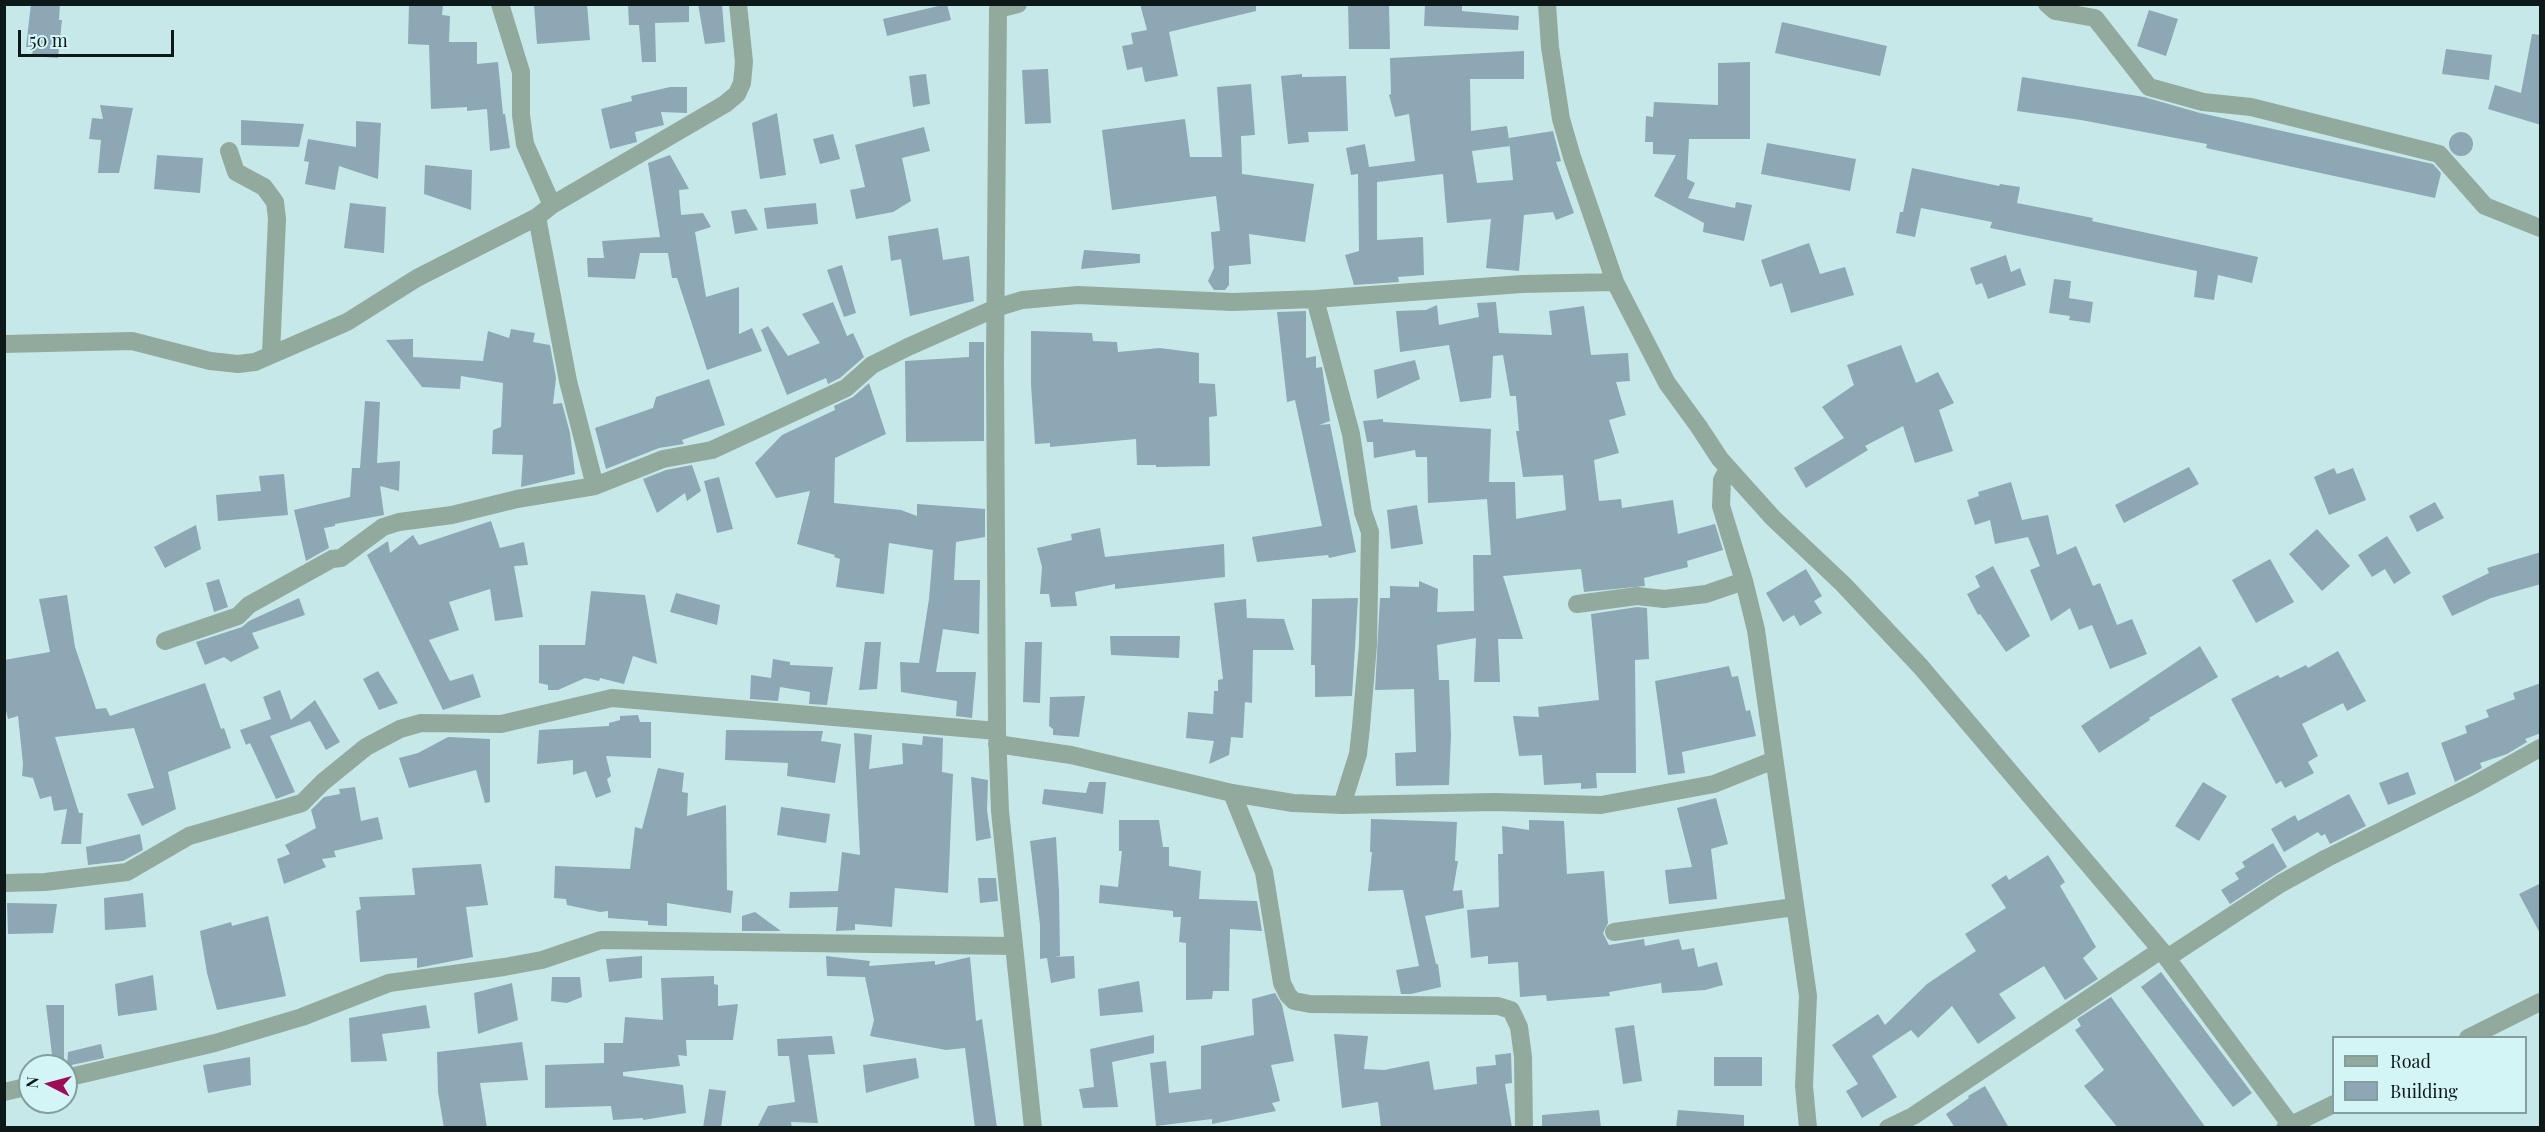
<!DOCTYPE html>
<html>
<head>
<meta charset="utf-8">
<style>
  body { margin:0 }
  #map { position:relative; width:2545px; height:1132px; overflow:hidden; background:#c7e8e8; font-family:"Playfair Display",serif }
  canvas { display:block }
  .frame { position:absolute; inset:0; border:6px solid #0d1919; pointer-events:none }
  .legend { position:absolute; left:2332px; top:1036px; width:195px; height:78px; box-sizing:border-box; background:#d4f5f5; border:2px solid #849d9d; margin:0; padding:8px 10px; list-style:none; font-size:18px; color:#0d1919 }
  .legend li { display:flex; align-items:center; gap:12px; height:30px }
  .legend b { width:30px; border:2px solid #849d9d }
  .north { position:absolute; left:18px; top:1054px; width:60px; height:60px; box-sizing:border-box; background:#d4f5f5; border:2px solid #849d9d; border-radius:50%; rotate:276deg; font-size:16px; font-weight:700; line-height:24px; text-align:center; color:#0d1919 }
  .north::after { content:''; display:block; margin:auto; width:21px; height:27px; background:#9e0b56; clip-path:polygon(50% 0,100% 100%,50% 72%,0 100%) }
  .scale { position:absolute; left:18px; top:30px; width:156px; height:27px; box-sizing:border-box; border:3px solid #0d1919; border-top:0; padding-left:8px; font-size:18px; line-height:21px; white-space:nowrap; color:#0d1919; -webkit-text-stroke:4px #d4f5f5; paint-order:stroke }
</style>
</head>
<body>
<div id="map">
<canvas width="2545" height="1132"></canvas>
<div class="frame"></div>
<ul class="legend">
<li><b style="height:8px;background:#92aa9d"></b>Road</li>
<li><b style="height:16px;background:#8da7b4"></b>Building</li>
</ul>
<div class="north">N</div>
<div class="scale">50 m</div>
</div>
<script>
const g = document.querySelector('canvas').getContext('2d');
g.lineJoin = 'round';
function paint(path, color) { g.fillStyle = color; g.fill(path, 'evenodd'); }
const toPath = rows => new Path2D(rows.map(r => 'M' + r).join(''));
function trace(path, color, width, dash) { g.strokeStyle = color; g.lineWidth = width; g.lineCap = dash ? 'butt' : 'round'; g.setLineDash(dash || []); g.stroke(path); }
paint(toPath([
  [31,4,60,4,59,20,62,20,58,58,32,56,33,47,26,47],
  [409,4,443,4,442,15,450,16,449,42,477,42,477,64,498,62,503,114,505,114,510,148,490,151,487,109,467,111,467,107,431,109,429,45,408,44],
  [534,4,587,4,590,40,537,44],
  [628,4,689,4,689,22,655,23,656,62,642,62,639,25,629,25],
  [698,4,722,4,725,42,705,44],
  [947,4,951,20,887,36,883,19],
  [1140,4,1256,4,1256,11,1169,32,1178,76,1145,82,1142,67,1127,70,1122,46,1133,44,1131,33,1147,30],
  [1348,4,1389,4,1390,49,1349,49],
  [1425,4,1462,4,1462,11,1519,16,1518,30,1424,26],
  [2149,10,2178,19,2166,56,2137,46],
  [1782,22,1887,46,1880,76,1775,53],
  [2532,34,2541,35,2541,125,2488,109,2495,85,2521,93],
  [2446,49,2492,55,2489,80,2442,74],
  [1524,51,1524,79,1470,79,1471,131,1507,126,1510,146,1472,151,1477,183,1513,180,1509,138,1553,131,1561,161,1556,162,1574,213,1556,220,1553,212,1524,215,1519,271,1486,268,1491,219,1447,223,1443,174,1377,182,1377,240,1423,237,1424,275,1398,277,1399,282,1354,285,1345,255,1359,251,1358,174,1351,175,1346,148,1365,144,1369,167,1415,161,1409,114,1395,117,1389,95,1391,94,1390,58],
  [1750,62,1750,139,1689,139,1687,179,1695,183,1688,198,1735,208,1736,202,1752,205,1744,241,1703,232,1704,223,1654,196,1676,155,1653,154,1653,142,1645,142,1646,116,1653,117,1654,102,1718,105,1718,63],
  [1048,69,1051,123,1025,124,1022,70],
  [926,74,930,104,913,107,909,76],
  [1302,74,1302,77,1346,76,1348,131,1308,132,1309,142,1288,144,1281,76],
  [2022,77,2144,97,2200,113,2433,164,2441,173,2435,198,2206,148,2207,144,2081,120,2017,111],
  [1251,84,1255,135,1241,136,1242,174,1314,184,1305,242,1249,234,1251,264,1229,266,1229,285,1225,290,1214,290,1208,281,1214,268,1211,232,1220,231,1216,196,1112,210,1102,130,1185,119,1190,157,1222,157,1217,87],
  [670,87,687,87,687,113,661,112,664,125,635,132,637,142,610,149,601,109,632,101,631,96],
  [100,105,133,108,119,173,98,173,101,140,89,139,92,118,103,119],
  [777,113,786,175,760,179,752,123],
  [241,120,304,124,299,147,241,145],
  [356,121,381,123,378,179,339,166,335,190,305,184,309,162,304,161,308,139,356,147],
  [924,127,930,151,902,158,911,201,893,212,856,219,850,190,865,187,855,145],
  '2449 144a12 12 0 1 1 24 0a12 12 0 1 1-24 0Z',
  [833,134,840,159,820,164,813,139],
  [1767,143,1856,159,1850,191,1761,174],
  [157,155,203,158,200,193,154,189],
  [670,155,689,189,679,190,681,215,703,213,711,227,695,232,706,297,739,287,739,334,752,328,762,351,707,370,677,278,672,278,668,253,640,253,635,279,588,277,587,258,604,258,602,241,660,237,648,163],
  [425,165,472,170,471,210,424,194],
  [1912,168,1999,186,2000,184,2020,187,2017,203,2093,218,2092,221,2258,257,2252,283,2218,275,2214,300,2194,297,2197,271,1990,228,1992,222,1921,208,1915,237,1896,233,1900,212,1903,212],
  [350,203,386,207,384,253,344,248],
  [816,203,818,224,767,229,764,208],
  [746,209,758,230,735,234,731,211],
  [938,228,943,260,969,256,974,301,910,316,901,259,891,261,888,236],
  [1809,243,1820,274,1845,267,1854,295,1791,313,1782,283,1770,287,1761,260],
  [1084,250,1140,254,1140,263,1081,269],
  [2006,255,2011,272,2020,268,2026,285,1988,299,1982,283,1976,285,1970,268],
  [842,265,856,313,844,317,827,270],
  [2054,279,2071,281,2069,298,2093,302,2090,323,2069,320,2070,316,2049,313],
  [833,302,847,336,853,333,864,357,840,378,828,384,826,378,787,395,761,330,768,326,788,356,820,343,802,314],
  [1496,302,1499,333,1552,335,1549,311,1584,306,1591,355,1628,353,1630,381,1616,382,1626,415,1609,420,1619,453,1594,460,1599,501,1621,499,1622,508,1673,500,1678,534,1715,524,1723,550,1687,561,1688,567,1644,578,1645,586,1584,592,1581,569,1503,576,1523,639,1498,639,1500,682,1474,682,1476,638,1437,645,1439,680,1449,680,1451,735,1449,785,1396,786,1395,753,1416,752,1414,689,1375,690,1380,598,1390,598,1390,586,1419,587,1419,581,1438,589,1437,612,1474,611,1473,555,1491,555,1487,499,1428,503,1427,457,1416,457,1415,450,1374,458,1373,442,1367,442,1363,421,1383,419,1383,422,1491,429,1489,482,1515,482,1516,519,1566,510,1563,475,1523,477,1516,431,1519,431,1516,396,1510,396,1503,355,1493,356,1491,398,1460,402,1449,345,1400,352,1396,311,1426,310,1437,305,1439,325,1479,317,1477,303],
  [1306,311,1306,358,1316,356,1316,368,1322,367,1330,421,1319,425,1330,424,1356,552,1329,558,1328,555,1257,562,1252,537,1322,526,1295,400,1287,402,1277,312],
  [511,329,535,333,533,342,550,345,556,378,553,404,562,403,570,433,575,474,521,487,523,455,492,454,493,430,501,427,503,383,461,376,460,389,422,387,386,340,413,339,413,357,483,361,488,331,509,338],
  [1031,331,1092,333,1093,341,1117,342,1118,352,1160,348,1199,353,1199,383,1215,384,1217,416,1209,417,1210,466,1156,467,1156,465,1137,465,1136,439,1050,447,1050,443,1035,444,1031,385],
  [969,342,984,342,984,441,906,442,905,361,969,357],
  [1901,345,1916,383,1938,372,1954,403,1939,410,1953,451,1915,463,1903,426,1865,446,1868,450,1806,488,1794,468,1844,438,1822,407,1854,385,1847,365],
  [1415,360,1420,379,1377,399,1374,370],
  [709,379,725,425,682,440,684,444,659,448,606,469,595,428,653,408,656,397],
  [869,383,886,434,835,458,834,503,901,510,917,516,917,504,985,509,985,537,956,542,954,580,980,580,979,634,943,629,936,672,976,672,972,718,956,716,957,701,901,692,900,662,919,663,929,599,933,550,889,543,884,594,836,587,840,559,834,557,835,555,797,544,810,491,776,498,755,463,782,435,835,410,834,406,853,397],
  [365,401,380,402,377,463,400,461,399,491,380,486,384,515,335,524,335,526,324,528,329,548,306,561,294,510,350,497,352,468,360,468],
  [692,465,701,491,687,501,685,493,657,513,643,479,666,470],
  [2189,467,2199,484,2124,523,2115,505],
  [2334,468,2337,474,2353,468,2366,500,2329,515,2314,477],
  [284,474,288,515,218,521,216,495,261,491,259,476],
  [719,477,733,529,717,533,704,481],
  [2011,482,2022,520,2048,515,2057,555,2076,546,2093,586,2100,583,2117,625,2132,619,2147,654,2110,669,2092,625,2079,630,2070,608,2051,621,2030,570,2040,566,2028,537,1995,544,1990,520,1975,525,1967,500,1979,496,1978,492],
  [2435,502,2444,518,2417,532,2409,516],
  [1417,505,1423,544,1391,549,1387,510],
  [491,521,500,548,524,542,528,565,514,566,523,617,495,621,490,589,449,602,459,630,429,640,450,681,473,674,481,697,443,710,367,555,388,541,390,553,413,535,419,545],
  [196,525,201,549,165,568,154,547],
  [1100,528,1105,557,1224,544,1225,577,1115,589,1115,584,1075,592,1077,606,1051,607,1049,594,1040,594,1042,567,1037,548,1072,540,1071,534],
  [2317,529,2350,566,2322,591,2289,554],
  [2387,536,2411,573,2394,584,2385,569,2372,577,2358,555],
  [2541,552,2541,584,2491,598,2452,616,2442,596,2489,573,2487,568],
  [2270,559,2294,602,2256,623,2232,580],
  [1993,566,2030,636,2006,652,1980,614,1978,615,1967,594,1980,587,1975,576],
  [1806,569,1822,596,1814,601,1822,613,1800,626,1794,615,1783,622,1766,593],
  [219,579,228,607,214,612,206,583],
  [591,591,645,595,657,664,633,656,624,684,600,678,599,681,585,678,558,690,548,690,548,685,539,683,539,645,585,645],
  [676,593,720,605,717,625,670,612],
  [67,595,75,647,96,709,106,708,110,716,205,683,221,729,224,728,231,748,168,772,176,809,142,826,127,794,154,788,134,728,55,737,79,813,83,813,81,844,61,844,67,809,54,811,51,796,40,799,33,778,22,776,23,764,18,716,8,719,4,702,4,660,50,652,39,599],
  [299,598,305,615,252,633,259,648,231,662,224,657,205,665,196,642,242,627,249,621],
  [1358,598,1352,696,1315,697,1315,665,1311,665,1312,599],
  [1246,599,1247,618,1284,619,1294,650,1253,650,1252,703,1245,702,1243,738,1231,737,1229,755,1209,764,1214,741,1186,738,1188,712,1213,714,1214,691,1218,691,1218,680,1223,679,1214,603],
  [1637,607,1647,608,1649,659,1635,660,1636,773,1596,773,1597,788,1581,789,1581,783,1544,785,1542,755,1519,756,1513,716,1539,717,1538,707,1599,700,1591,614],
  [1110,636,1180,636,1179,658,1111,655],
  [865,642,881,642,877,689,859,690],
  [1025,642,1042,642,1040,703,1023,702],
  [2200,646,2218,677,2149,718,2150,720,2099,753,2081,726],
  [2338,651,2366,701,2347,711,2343,703,2302,724,2318,756,2308,762,2314,773,2285,788,2281,781,2276,784,2231,699,2278,675,2280,678,2306,665,2308,668],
  [773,659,790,662,790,665,833,667,827,705,809,704,810,692,780,687,778,701,750,699,751,675,771,678],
  [1729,666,1732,677,1738,676,1746,711,1750,710,1756,736,1682,752,1685,773,1668,775,1655,681],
  [378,671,398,703,379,710,363,679],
  [2541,683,2541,733,2525,739,2527,742,2507,754,2480,763,2482,768,2455,782,2441,743,2467,733,2465,726,2489,717,2486,710,2515,699,2513,693],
  [280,690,291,720,315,700,340,742,326,750,310,721,270,736,295,792,276,799,250,743,246,745,240,730,271,719,263,697],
  [1085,696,1079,737,1053,735,1053,729,1049,726,1050,697],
  [638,715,640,722,651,722,651,758,606,756,611,776,607,779,611,792,596,798,586,771,573,775,573,760,537,764,539,730,609,726,609,723,620,720,620,716],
  [726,730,823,731,821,741,841,744,835,783,787,776,788,763,725,760],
  [854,733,872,735,869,769,903,764,902,743,922,745,923,736,943,738,942,772,953,774,948,893,895,888,892,927,855,924,855,930,836,931,838,907,789,908,790,892,838,891,842,852,860,855],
  [448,737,490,739,490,802,485,803,476,770,409,788,399,758,418,753],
  [658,768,684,773,682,792,688,793,687,816,726,805,727,890,733,891,731,913,667,903,667,926,648,925,648,921,608,918,608,911,600,912,567,905,566,899,554,898,555,866,630,869,635,827,642,829],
  [2408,772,2416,794,2388,805,2379,783],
  [971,777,988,780,987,810,991,838,976,841],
  [1089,782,1106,782,1103,814,1042,804,1044,789,1086,793],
  [2203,782,2227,796,2199,841,2175,826],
  [355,787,361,821,378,817,383,839,334,851,336,857,322,859,326,867,284,884,277,859,290,854,285,845,316,828,311,810,324,797,340,794,339,789],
  [2349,794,2366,826,2330,844,2325,834,2321,836,2318,832,2284,852,2271,829,2295,815,2298,821],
  [1716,798,1728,844,1711,849,1717,899,1669,904,1665,870,1692,867,1677,808],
  [781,807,830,814,826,843,777,835],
  [1371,819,1457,822,1455,861,1458,861,1453,891,1462,890,1464,908,1425,916,1436,964,1438,964,1441,987,1411,994,1401,994,1396,970,1419,966,1403,890,1368,891,1372,852,1370,852],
  [1119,820,1159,820,1163,847,1169,847,1169,866,1201,871,1199,899,1257,901,1262,931,1230,929,1229,991,1213,991,1212,999,1186,1000,1186,943,1179,942,1181,917,1173,917,1173,911,1099,903,1100,885,1118,887,1122,851,1119,851],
  [1529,820,1564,821,1567,874,1604,871,1608,923,1603,933,1609,945,1644,939,1645,946,1679,939,1682,950,1694,948,1698,967,1717,962,1723,985,1705,990,1662,993,1661,983,1609,992,1610,996,1547,1001,1546,995,1520,997,1518,962,1488,964,1488,956,1471,958,1467,910,1499,907,1498,854,1503,854,1502,826,1529,830],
  [140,834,143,850,123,861,88,865,86,847],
  [1056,837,1059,891,1060,956,1054,957,1074,956,1075,978,1051,983,1047,958,1040,959,1040,925,1030,841],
  [2273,843,2287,867,2230,904,2221,890,2239,879,2235,873,2245,867,2242,862],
  [2048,855,2065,882,2060,886,2096,947,2083,958,2098,979,2065,1000,2044,966,1999,994,2016,1018,1978,1044,1952,1006,1918,1038,1911,1030,1872,1056,1897,1097,1862,1118,1846,1091,1858,1084,1832,1045,1878,1014,1885,1025,1927,984,1976,951,1965,934,2006,908,1991,885,2006,875,2009,880],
  [481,864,488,905,466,907,473,957,417,968,417,958,360,962,356,911,361,909,359,897,415,895,412,868],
  [978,878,996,878,998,901,980,903],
  [2541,883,2541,935,2519,894],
  [143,893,146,927,105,930,104,898],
  [7,903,57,904,53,933,8,934],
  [755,912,781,931,742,931,742,916],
  [268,916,286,996,217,1010,207,973,200,931,231,922,232,926],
  [642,956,642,978,609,982,606,959],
  [826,956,870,961,869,966,935,961,935,965,970,957,976,1021,982,1019,997,1128,975,1128,965,1048,946,1050,870,1036,874,1020,865,977,827,976],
  [2161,972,2252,1093,2233,1107,2141,987],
  [153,975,157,1010,118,1016,115,984],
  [714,976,714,984,718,985,718,1006,738,1004,733,1040,686,1040,687,1056,678,1055,680,1066,623,1072,623,1076,683,1085,686,1113,643,1120,643,1118,613,1120,611,1106,545,1108,545,1065,604,1063,604,1043,623,1043,625,1017,663,1020,661,978],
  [552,977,580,977,582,997,567,1003,551,1001],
  [1139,981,1143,1012,1100,1016,1098,989],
  [512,983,518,1020,478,1034,474,993],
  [1275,993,1282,1005,1294,1061,1271,1065,1280,1101,1272,1103,1276,1111,1212,1124,1212,1119,1156,1126,1150,1063,1166,1061,1169,1093,1201,1089,1201,1046,1254,1035,1252,999],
  [2111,997,2206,1128,2118,1128,2084,1086,2104,1070,2075,1030,2081,1026,2077,1019],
  [46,1005,64,1005,64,1062,53,1063],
  [426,1005,430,1028,382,1034,387,1061,351,1062,349,1018],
  [1634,1025,1642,1081,1623,1084,1615,1028],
  [1334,1034,1368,1036,1364,1069,1384,1070,1429,1061,1434,1090,1477,1084,1476,1067,1496,1065,1495,1055,1511,1053,1512,1083,1505,1084,1512,1128,1381,1128,1378,1102,1342,1108],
  [1154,1035,1154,1053,1112,1062,1118,1107,1083,1108,1079,1089,1094,1087,1090,1049],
  [832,1036,835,1054,808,1055,818,1123,791,1122,792,1128,757,1128,768,1106,795,1102,789,1056,778,1056,777,1039],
  [522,1042,528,1080,480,1083,487,1128,444,1128,438,1092,437,1052],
  [101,1044,104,1058,67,1066,68,1052],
  [250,1057,251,1085,208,1093,203,1065],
  [1714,1057,1762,1057,1762,1086,1714,1086],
  [916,1058,919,1078,866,1093,863,1065],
  [1985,1086,2009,1128,1955,1128,1946,1114,1969,1098,1968,1096],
  [709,1089,726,1091,721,1128,703,1128],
  [1599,1110,1601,1128,1542,1128,1542,1115],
  [1678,1110,1744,1115,1744,1128,1676,1128]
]), '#8da7b4');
trace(toPath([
  [500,4,521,72,521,115,525,144,552,205],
  [1018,4,998,9,995,364,997,731,1000,811,1033,1128],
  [1547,4,1550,47,1561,119,1572,157,1615,282,1667,383,1699,427,1720,459,1773,518,1843,584,1921,667,2161,950,2293,1128],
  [2047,4,2055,11,2095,18,2149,87,2203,102,2251,107,2439,154,2485,206,2540,228],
  [229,151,236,172,264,187,275,202,277,219,271,354],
  [537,217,568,381,595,486],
  [1315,299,1351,434,1363,512,1370,532,1368,645,1361,727,1358,754,1342,805],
  [4,344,132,341,210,361,238,364,255,362,347,322,417,278,537,217,552,205,725,104,737,94,742,83,744,62,738,4],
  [1728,469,1722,480,1721,506,1744,581,1756,630,1808,996,1804,1086,1808,1128],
  [1577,604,1637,596,1664,599,1706,594,1744,581],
  [165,641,238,616,249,605,332,559,341,558,383,527,399,522,452,515,517,499,595,486,663,459,712,450,846,388,872,365,908,347,996,308,1022,300,1078,295,1232,302,1315,299,1522,284,1615,282],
  [997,744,1071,755,1232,793,1293,803,1342,805,1495,802,1601,805,1714,784,1774,760],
  [1232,793,1264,872,1282,983,1288,995,1294,1001,1310,1004,1498,1006,1511,1010,1519,1027,1523,1057,1524,1128],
  [4,883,45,882,127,872,189,836,302,803,323,782,366,747,400,729,421,723,501,724,612,698,997,731],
  [1614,932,1794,907],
  [2167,958,2280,884,2327,858,2472,786,2540,748],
  [2468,1038,2540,1002],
  [66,1078,215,1043,302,1017,389,983,504,967,542,960,601,940,1012,946],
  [4,1092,30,1086],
  [1888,1128,1913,1116,2161,950],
  [2285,1128,2334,1104]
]), '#92aa9d', 18);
</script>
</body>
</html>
